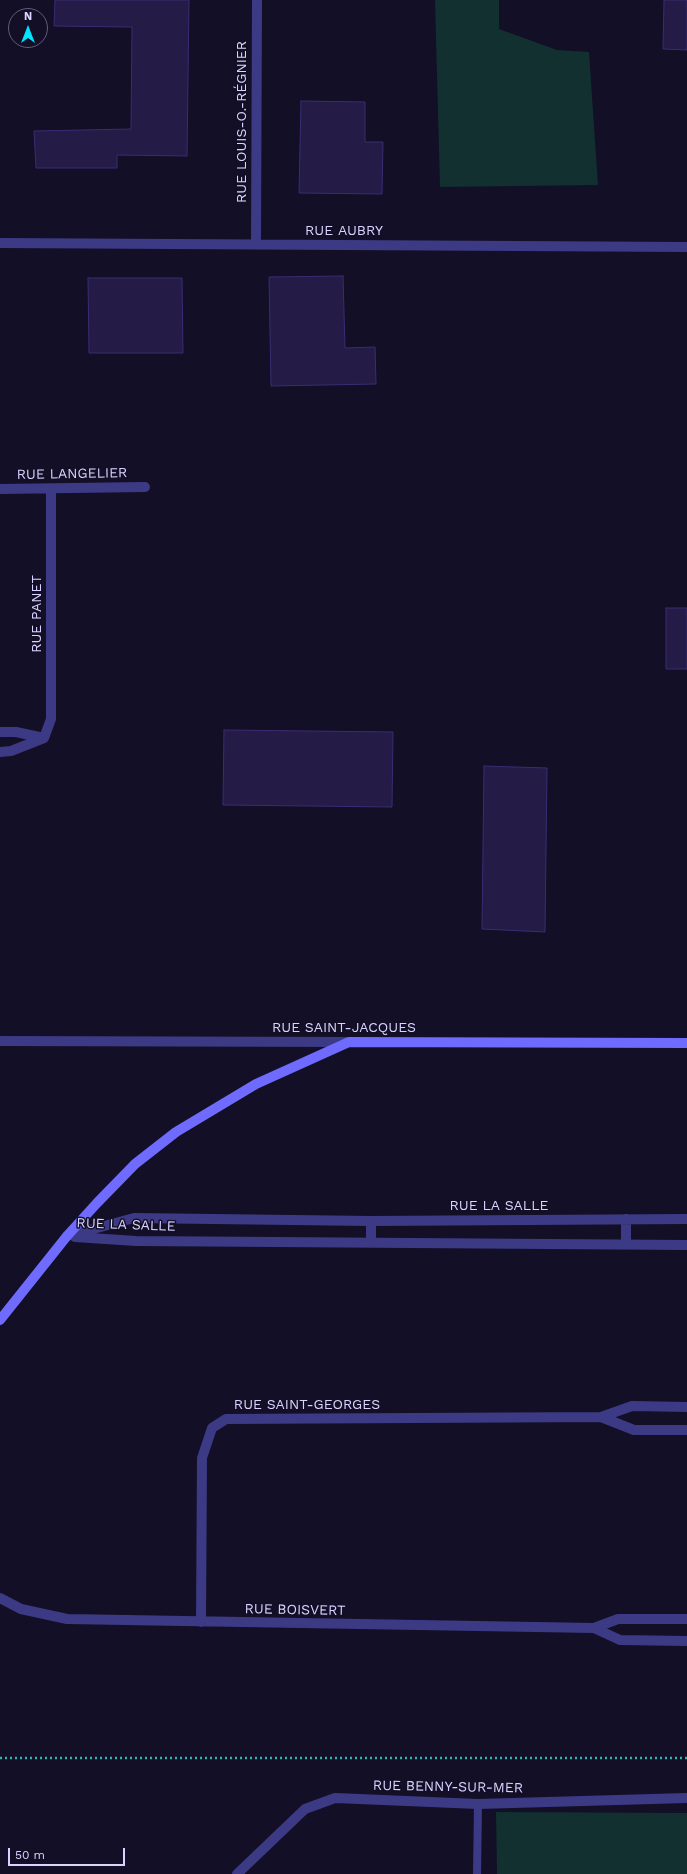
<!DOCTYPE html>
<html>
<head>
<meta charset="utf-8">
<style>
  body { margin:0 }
  #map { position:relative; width:687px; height:1874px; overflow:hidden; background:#130f26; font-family:"Work Sans",sans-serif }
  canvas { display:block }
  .north { position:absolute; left:8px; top:8px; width:40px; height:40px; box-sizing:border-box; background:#130f26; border:1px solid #625e7d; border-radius:50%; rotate:0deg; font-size:11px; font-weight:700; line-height:16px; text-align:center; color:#d9d4ff }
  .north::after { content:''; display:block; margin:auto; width:14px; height:18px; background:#00e5ff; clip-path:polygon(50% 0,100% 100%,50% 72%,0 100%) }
  .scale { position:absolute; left:8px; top:1848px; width:117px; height:18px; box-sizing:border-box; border:2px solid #d9d4ff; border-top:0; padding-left:5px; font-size:12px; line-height:14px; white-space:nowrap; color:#d9d4ff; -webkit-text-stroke:3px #130f26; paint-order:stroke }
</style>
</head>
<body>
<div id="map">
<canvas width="687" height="1874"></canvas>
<div class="north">N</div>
<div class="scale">50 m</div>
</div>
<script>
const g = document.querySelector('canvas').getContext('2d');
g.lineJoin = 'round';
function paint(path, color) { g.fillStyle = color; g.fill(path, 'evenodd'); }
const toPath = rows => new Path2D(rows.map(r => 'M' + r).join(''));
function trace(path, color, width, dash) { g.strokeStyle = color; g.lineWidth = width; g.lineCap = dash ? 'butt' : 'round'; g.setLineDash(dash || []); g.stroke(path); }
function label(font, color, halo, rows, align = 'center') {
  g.font = font + ' "Work Sans",sans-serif'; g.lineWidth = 3; g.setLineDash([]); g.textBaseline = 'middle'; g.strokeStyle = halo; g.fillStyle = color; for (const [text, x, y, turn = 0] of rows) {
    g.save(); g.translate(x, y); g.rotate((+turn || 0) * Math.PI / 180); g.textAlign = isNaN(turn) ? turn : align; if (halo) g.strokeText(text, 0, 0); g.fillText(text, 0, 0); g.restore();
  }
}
paint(toPath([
  [435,0,499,0,499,29,557,50,589,52,598,185,440,187],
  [496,1812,687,1813,687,1874,497,1874]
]), '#12302f');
const building = toPath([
  [55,0,189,0,187,156,117,155,117,168,36,168,34,131,131,129,132,27,54,26,55,0],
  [664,0,687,0,687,50,663,49,664,0],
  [301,101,365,102,365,142,383,142,382,194,299,193,301,101],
  [343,276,345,348,375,347,376,384,271,386,269,277,343,276],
  [88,278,182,278,183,353,89,353,88,278],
  [666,608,687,608,687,669,666,669,666,608],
  [224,730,393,732,392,807,223,805,224,730],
  [484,766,547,768,545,932,482,929,484,766]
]);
paint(building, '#241b47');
trace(building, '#3b2d73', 1);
trace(toPath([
  [0,1758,687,1758]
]), '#2fb8b0', 2.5, [2, 3]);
trace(toPath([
  [477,1874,478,1804]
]), '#3d3a85', 8);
trace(toPath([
  [0,243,687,247],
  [256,244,257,0],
  [0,489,145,487],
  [0,732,16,732,44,738],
  [44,738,51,719,51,490],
  [0,752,11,751,44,738],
  [67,1236,134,1218,371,1221,687,1219],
  [75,1237,136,1241,687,1245],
  [371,1241,371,1221],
  [626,1244,626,1219],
  [601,1417,634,1430,687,1430],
  [0,1598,21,1609,67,1619,594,1628,618,1619,687,1619],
  [201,1622,202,1458,212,1428,226,1419,601,1417,632,1406,687,1407],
  [594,1628,620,1640,687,1641],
  [237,1874,305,1809,335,1798,478,1804,687,1798]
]), '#3d3a85', 10);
trace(toPath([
  [0,1041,349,1042]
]), '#3d3a85', 10);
trace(toPath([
  [0,1320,67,1236,97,1203,135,1164,176,1132,256,1084,349,1042,687,1043]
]), '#6f6bff', 10);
label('14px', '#d9d4ff', '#130f26', [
  ["RUE LOUIS-O.-RÉGNIER",242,122,-90],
  ["RUE AUBRY",344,231],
  ["RUE LANGELIER",72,474,-1],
  ["RUE PANET",37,614,-90],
  ["RUE SAINT-JACQUES",344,1028],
  ["RUE LA SALLE",499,1206],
  ["RUE LA SALLE",126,1225,2],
  ["RUE SAINT-GEORGES",307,1405],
  ["RUE BOISVERT",295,1610,1],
  ["RUE BENNY-SUR-MER",448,1787,1]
]);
</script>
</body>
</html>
